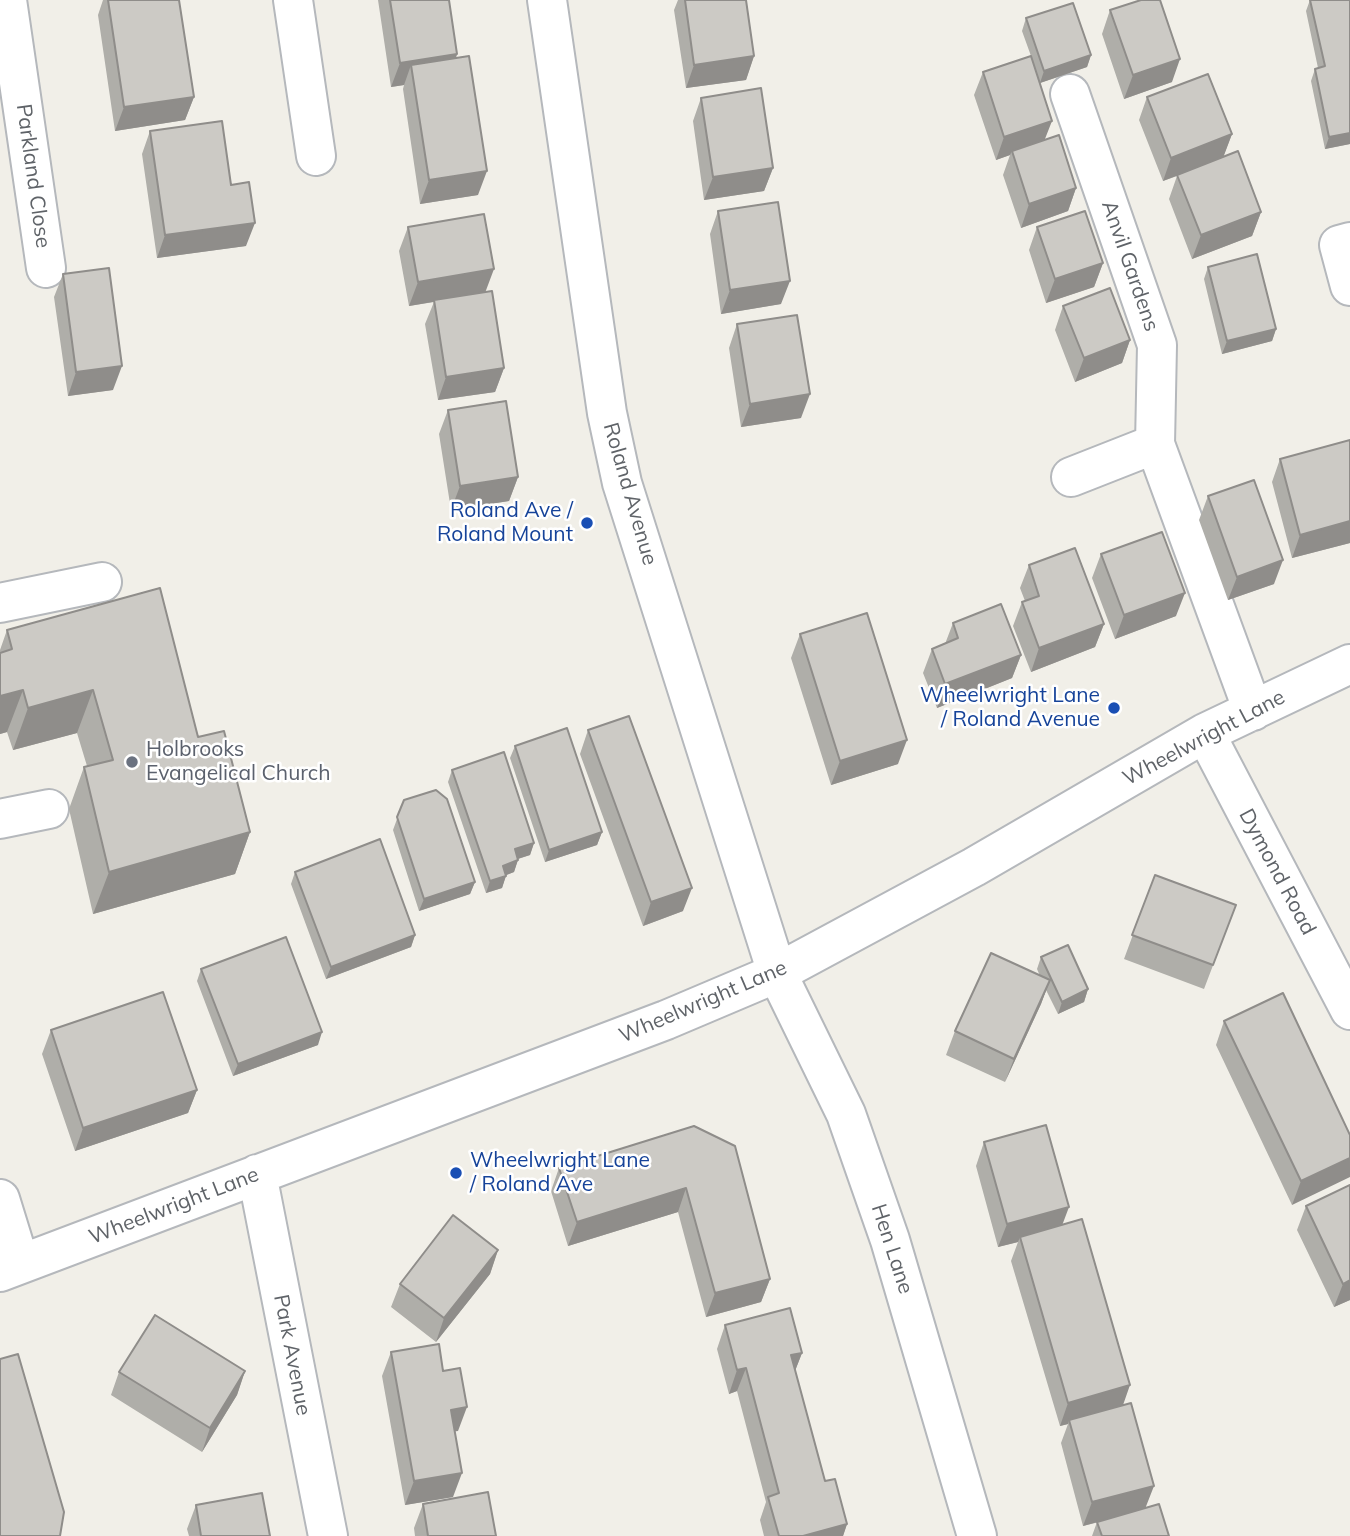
<!DOCTYPE html>
<html>
<head>
<meta charset="utf-8">
<style>
  body { margin:0 }
  canvas { display:block; background:#f1efe8 }
</style>
</head>
<body>
<canvas width="1350" height="1536"></canvas>
<script>
const g = document.querySelector('canvas').getContext('2d');
g.lineJoin = 'round';
const toPath = rows => new Path2D(rows.map(r => 'M' + r).join(''));
function trace(path, color, width, dash) { g.strokeStyle = color; g.lineWidth = width; g.lineCap = dash ? 'butt' : 'round'; g.setLineDash(dash || []); g.stroke(path); }
function paint(path, color) { g.fillStyle = color; g.fill(path, 'evenodd'); }
function label(font, color, halo, rows, align = 'center') {
  g.font = font + ' Mulish,sans-serif'; g.lineWidth = 5; g.setLineDash([]); g.textBaseline = 'middle'; g.strokeStyle = halo; g.fillStyle = color; for (const [text, x, y, turn = 0] of rows) {
    g.save(); g.translate(x, y); g.rotate((+turn || 0) * Math.PI / 180); g.textAlign = isNaN(turn) ? turn : align; if (halo) g.strokeText(text, 0, 0); g.fillText(text, 0, 0); g.restore();
  }
}
const minor = toPath([
  [7,0,46,268],
  [293,0,316,156],
  [547,0,607,413,622,483,777,973,846,1114,890,1240,977,1536],
  [1070,94,1157,345,1155,444,1253,711],
  [1350,242,1339,245,1350,286],
  [1071,477,1155,444],
  [0,603,102,582],
  [1205,733,1350,1010],
  [0,819,49,809],
  [257,1174,328,1536],
  [0,1199,20,1264],
  [0,1272,666,1020,777,973,974,867,1205,733,1350,664]
]);
trace(minor, '#b5b8bc', 42);
trace(minor, '#fff', 38);
paint(toPath([
  [103,0,182,0,179,0,194,97,185,120,115,131,98,15],
  [378,0,449,0,457,54,456,58,478,195,420,204,403,89,404,85,391,87],
  [678,0,746,0,754,56,746,80,686,88,674,10],
  [1310,0,1350,0,1350,144,1325,149,1311,81,1315,69,1318,68,1306,11],
  [1110,10,1172,82,1124,99,1102,34],
  [1026,18,1091,55,1087,67,1040,83,1045,140,1076,188,1068,211,1021,228,1003,175,1010,155,996,160,974,95,983,72,1031,56,1022,31],
  [1147,97,1232,134,1223,157,1261,212,1252,236,1192,259,1169,199,1177,176,1163,181,1139,120],
  [701,98,773,168,764,191,704,200,693,121],
  [150,131,231,185,246,246,157,258,142,154],
  [718,211,781,304,721,314,710,234],
  [408,227,485,292,504,368,495,392,438,400,425,324,434,302,409,306,399,251],
  [1037,227,1103,263,1094,287,1046,303,1029,250],
  [1208,267,1276,329,1272,341,1222,354,1204,279],
  [63,274,113,390,68,396,54,297],
  [1063,306,1130,340,1122,363,1075,382,1055,330],
  [737,324,801,418,741,427,729,348],
  [448,410,518,477,509,501,451,510,439,434],
  [1350,440,1350,543,1292,558,1272,482,1280,459],
  [1208,496,1274,584,1228,600,1199,520],
  [1101,554,1176,616,1115,639,1092,578],
  [1029,565,1104,624,1095,647,1031,672,1013,626,1022,602,1025,601,1020,588],
  [953,623,1021,655,1012,678,937,708,923,673,932,649,945,644],
  [7,630,198,737,250,832,235,874,93,914,69,809,84,767,87,766,77,733,13,750,7,732,0,734,0,650],
  [800,634,898,764,831,785,791,658],
  [588,730,683,911,643,926,580,754],
  [515,746,602,832,597,845,545,862,510,758],
  [452,770,534,843,530,855,518,859,514,872,506,875,502,888,486,893,448,782],
  [404,800,475,882,470,894,419,911,393,830],
  [295,872,415,935,411,947,326,979,291,884],
  [1155,875,1236,905,1204,989,1124,959],
  [1041,957,1088,989,1084,1002,1058,1014,1046,990,1041,1004,1005,1082,946,1055,955,1031,1040,976,1037,969],
  [201,969,318,1045,233,1076,197,981],
  [1224,1021,1350,1135,1292,1205,1216,1045],
  [51,1030,197,1090,188,1113,75,1151,42,1054],
  [694,1126,770,1279,761,1302,706,1317,678,1212,568,1246,551,1191,559,1168],
  [984,1142,1063,1225,1123,1406,1146,1508,1169,1536,1092,1536,1097,1522,1103,1521,1083,1526,1061,1443,1068,1424,1060,1426,1011,1261,1018,1242,998,1247,976,1166],
  [1350,1185,1350,1300,1334,1307,1297,1230,1306,1206],
  [498,1250,490,1274,436,1342,391,1307,400,1284],
  [725,1325,802,1353,795,1371,825,1481,847,1524,843,1536,764,1536,760,1520,766,1502,737,1391,729,1394,717,1349],
  [391,1352,443,1371,458,1431,455,1431,453,1497,405,1505,382,1376],
  [245,1371,237,1395,202,1452,111,1395,119,1372],
  [423,1504,496,1536,415,1536,414,1528],
  [196,1505,270,1536,189,1536,187,1529]
]), '#afaea9');
paint(toPath([
  [457,54,449,78,411,65,404,85,391,87,400,63],
  [1091,55,1087,67,1040,83,1044,71],
  [754,56,746,80,686,88,694,65],
  [1180,59,1172,82,1124,99,1133,75],
  [194,97,185,120,115,131,124,107],
  [1052,121,1043,144,1012,151,1010,155,996,160,1004,137],
  [1350,133,1350,144,1325,149,1329,137],
  [1232,134,1223,158,1163,181,1171,158],
  [773,168,764,191,704,200,713,177],
  [487,171,478,195,420,204,429,180],
  [1076,188,1068,211,1021,228,1029,204],
  [1261,212,1252,236,1192,259,1201,235],
  [255,223,246,246,157,258,165,235],
  [1103,263,1094,287,1046,303,1055,279],
  [494,269,485,293,409,306,418,282],
  [790,281,781,304,721,314,730,290],
  [1276,329,1272,341,1222,354,1227,341],
  [1130,340,1122,363,1075,382,1084,358],
  [122,366,113,390,68,396,76,372],
  [504,368,495,392,438,400,446,377],
  [810,394,801,418,741,427,750,404],
  [518,477,509,501,451,510,460,486],
  [1350,521,1350,543,1292,558,1300,535],
  [1283,560,1274,584,1228,600,1237,577],
  [1185,593,1176,616,1115,639,1124,615],
  [1104,624,1095,647,1031,672,1039,648],
  [1021,655,1012,678,937,708,945,684],
  [23,690,7,732,0,734,0,696],
  [93,690,77,733,13,750,28,708],
  [907,740,898,764,831,785,840,761],
  [250,832,235,874,93,914,109,872],
  [602,832,597,845,545,862,549,850],
  [534,843,530,855,511,861,515,849],
  [518,860,514,872,499,878,503,866],
  [506,876,502,888,486,893,490,881],
  [475,882,470,894,419,911,424,899],
  [692,888,683,911,643,926,651,902],
  [415,935,411,947,326,979,331,967],
  [1050,980,1041,1004,1005,1082,1014,1059],
  [1088,989,1084,1002,1058,1014,1062,1002],
  [322,1032,318,1045,233,1076,238,1064],
  [197,1090,188,1113,75,1151,83,1128],
  [1350,1158,1350,1177,1292,1205,1301,1181],
  [686,1188,678,1212,568,1246,577,1222],
  [1069,1207,1060,1231,1020,1237,1018,1242,998,1247,1007,1224],
  [498,1250,490,1274,436,1342,444,1318],
  [770,1279,761,1302,706,1317,715,1293],
  [1350,1280,1350,1300,1334,1307,1343,1284],
  [802,1353,793,1376,791,1355],
  [746,1368,737,1391,729,1394,737,1370],
  [245,1371,237,1395,202,1452,210,1428],
  [1130,1385,1122,1408,1069,1420,1068,1424,1060,1426,1068,1403],
  [467,1407,458,1431,443,1433,451,1410],
  [462,1473,453,1497,405,1505,414,1481],
  [1154,1486,1145,1509,1083,1526,1092,1502],
  [847,1524,843,1536,803,1536]
]), '#8f8d8a');
const building = toPath([
  [108,0,179,0,194,97,124,107,108,0],
  [390,0,449,0,457,54,400,63,390,0],
  [685,0,746,0,754,56,694,65,685,0],
  [1141,0,1160,0,1180,59,1133,75,1110,10,1141,0],
  [1310,0,1350,0,1350,133,1329,137,1315,69,1325,66,1310,0],
  [1073,3,1091,55,1044,71,1026,18,1073,3],
  [469,56,487,171,429,180,411,65,469,56],
  [1031,56,1052,121,1004,137,983,72,1031,56],
  [1208,74,1232,134,1171,158,1147,97,1208,74],
  [761,88,773,168,713,177,701,98,761,88],
  [222,121,231,185,249,182,255,223,165,235,150,131,222,121],
  [1059,135,1076,188,1029,204,1012,151,1059,135],
  [1238,151,1261,212,1201,235,1177,175,1238,151],
  [778,202,790,281,730,290,718,211,778,202],
  [1085,211,1103,263,1055,279,1037,227,1085,211],
  [484,214,494,269,418,282,408,227,484,214],
  [1257,254,1276,329,1227,341,1208,267,1257,254],
  [109,268,122,366,76,372,63,274,109,268],
  [1110,288,1130,340,1084,358,1063,306,1110,288],
  [492,291,504,368,446,377,434,300,492,291],
  [797,315,810,394,750,404,737,324,797,315],
  [506,401,518,477,460,486,448,410,506,401],
  [1350,440,1350,521,1300,535,1280,459,1350,440],
  [1254,480,1283,560,1237,577,1208,496,1254,480],
  [1162,532,1185,593,1124,615,1101,554,1162,532],
  [1075,548,1104,624,1039,648,1022,602,1039,596,1029,565,1075,548],
  [160,588,198,737,224,731,250,832,109,872,84,767,113,760,93,690,28,708,23,690,0,696,0,653,12,649,7,630,160,588],
  [1001,604,1021,655,945,684,932,649,958,638,953,623,1001,604],
  [867,613,907,740,840,761,800,634,867,613],
  [629,716,692,888,651,902,588,730,629,716],
  [567,728,602,832,549,850,515,746,567,728],
  [504,752,534,843,515,849,518,860,503,866,506,876,490,881,452,770,504,752],
  [436,790,447,799,475,882,424,899,397,817,404,800,436,790],
  [380,839,415,935,331,967,295,872,380,839],
  [1155,875,1236,905,1213,965,1132,935,1155,875],
  [286,937,322,1032,238,1064,201,969,286,937],
  [1068,945,1088,989,1062,1002,1041,957,1068,945],
  [991,953,1050,980,1014,1059,955,1031,991,953],
  [163,992,197,1090,83,1128,51,1030,163,992],
  [1283,993,1350,1135,1350,1158,1301,1181,1224,1021,1283,993],
  [1046,1125,1069,1207,1007,1224,984,1142,1046,1125],
  [694,1126,735,1146,770,1279,715,1293,686,1188,577,1222,559,1168,694,1126],
  [1350,1185,1350,1280,1343,1284,1306,1206,1350,1185],
  [453,1215,498,1250,444,1318,400,1284,453,1215],
  [1082,1219,1130,1385,1068,1403,1020,1237,1082,1219],
  [790,1308,802,1353,791,1355,825,1481,835,1479,847,1524,803,1536,779,1536,768,1497,779,1493,746,1368,737,1370,725,1325,790,1308],
  [155,1315,245,1371,210,1428,119,1372,155,1315],
  [439,1344,443,1371,460,1368,467,1407,451,1410,462,1473,414,1481,391,1352,439,1344],
  [18,1354,64,1512,60,1536,0,1536,0,1359,18,1354],
  [1131,1403,1154,1486,1092,1502,1069,1420,1131,1403],
  [488,1492,496,1536,428,1536,423,1504,488,1492],
  [262,1493,270,1536,201,1536,196,1505,262,1493],
  [1159,1504,1169,1536,1102,1536,1097,1522,1159,1504]
]);
paint(building, '#cccac5');
trace(building, '#8f8d8a', 2);
for (const [x, y, r, color] of [
  [587,523,7,"#1a4fb4"],
  [1114,708,7,"#1a4fb4"],
  [132,762,7,"#6b7280"],
  [456,1173,7,"#1a4fb4"]
]) { const dot = new Path2D(); dot.arc(x, y, r, 0, 2 * Math.PI); g.fillStyle = color; g.fill(dot); trace(dot, '#fff', 2.5); }
label('21px', '#5f6368', '#fff', [
  ["Parkland Close",33,176,82],
  ["Anvil Gardens",1130,266,71],
  ["Roland Avenue",630,494,74],
  ["Wheelwright Lane",1204,738,-28],
  ["Dymond Road",1277,872,62],
  ["Wheelwright Lane",703,1002,-23],
  ["Wheelwright Lane",174,1206,-21],
  ["Hen Lane",892,1249,72],
  ["Park Avenue",292,1355,79]
]);
label('21px', '#164399', '#fff', [
  ["Roland Ave /",573,511],
  ["Roland Mount",573,535],
  ["Wheelwright Lane",1100,696],
  ["/ Roland Avenue",1100,720],
  ["Wheelwright Lane",470,1161,"left"],
  ["/ Roland Ave",470,1185,"left"]
], 'right');
label('21px', '#5b616d', '#fff', [
  ["Holbrooks",146,750],
  ["Evangelical Church",146,774]
], 'left');
</script>
</body>
</html>
